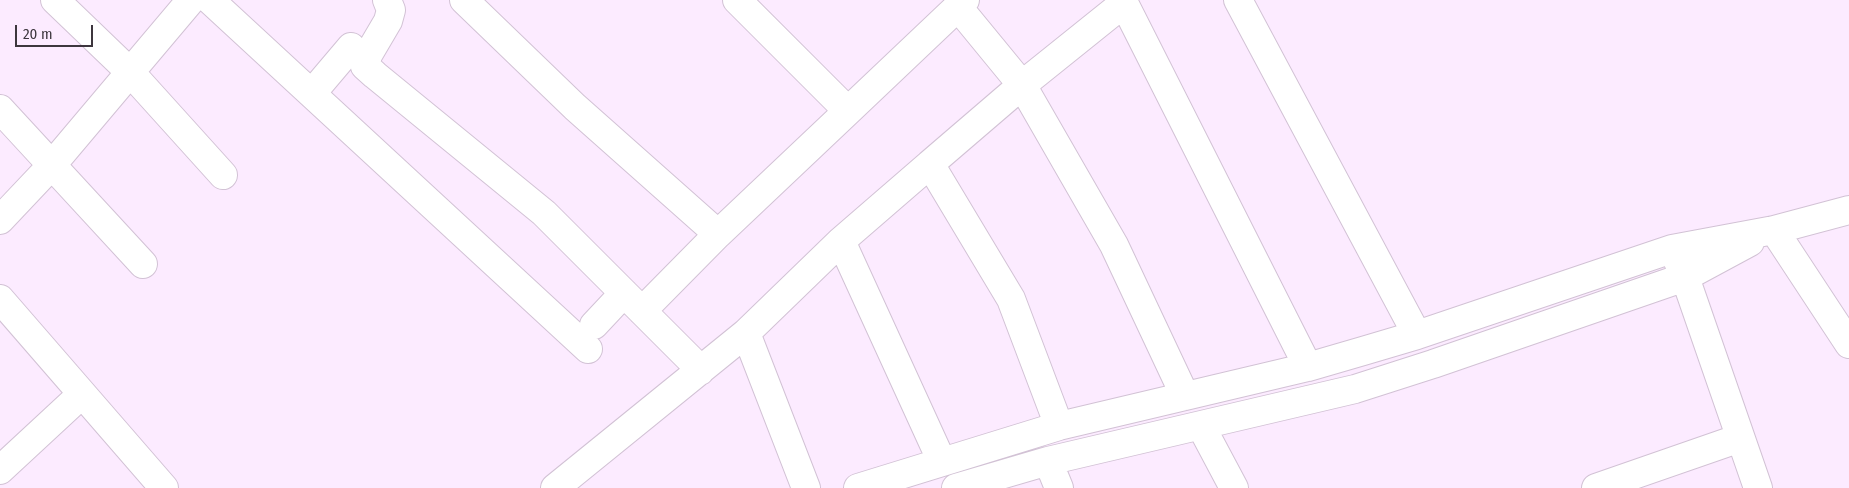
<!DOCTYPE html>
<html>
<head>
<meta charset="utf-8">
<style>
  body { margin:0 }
  #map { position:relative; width:1849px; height:488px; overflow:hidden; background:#fcebff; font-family:"Fira Sans Condensed",sans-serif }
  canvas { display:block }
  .scale { position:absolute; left:15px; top:25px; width:78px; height:22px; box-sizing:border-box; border:2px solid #3d363e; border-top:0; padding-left:6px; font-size:15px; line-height:18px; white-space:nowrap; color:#3d363e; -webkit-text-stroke:4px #fcebff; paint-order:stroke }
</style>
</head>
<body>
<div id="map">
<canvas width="1849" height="488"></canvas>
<div class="scale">20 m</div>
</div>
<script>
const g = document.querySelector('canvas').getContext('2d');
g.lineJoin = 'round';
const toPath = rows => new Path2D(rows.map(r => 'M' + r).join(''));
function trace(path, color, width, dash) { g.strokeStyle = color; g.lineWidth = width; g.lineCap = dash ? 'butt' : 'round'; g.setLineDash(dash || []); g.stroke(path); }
const minor = toPath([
  [55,0,130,72,223,175],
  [210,0,588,349],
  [387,0,391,10,388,21,368,55,365,66,375,75,544,213,695,364,700,371],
  [464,0,575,107,718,234,642,311],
  [737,0,848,111,965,0],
  [1238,0,1417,335],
  [958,7,1022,85,1124,3,1308,367],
  [312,93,351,47],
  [0,109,143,264],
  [930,164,1022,85,1114,245,1185,396],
  [0,220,51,166,191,0],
  [1774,230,1849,344],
  [718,234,848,111],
  [841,241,930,164,1011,299,1059,426],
  [1677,259,1685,277,1758,488],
  [0,299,164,488],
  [594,325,624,293],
  [1201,426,1234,488],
  [1048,461,1059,488],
  [0,470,82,394],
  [555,488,746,333],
  [806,488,746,333,841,241,942,462],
  [858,488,1059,426,1308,367,1363,351,1417,335,1672,249,1774,230,1849,210],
  [956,488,1048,461,1355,389,1433,364,1685,277,1750,242],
  [1596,488,1740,438]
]);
trace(minor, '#d2c2d5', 30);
trace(minor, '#fff', 28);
</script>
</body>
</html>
